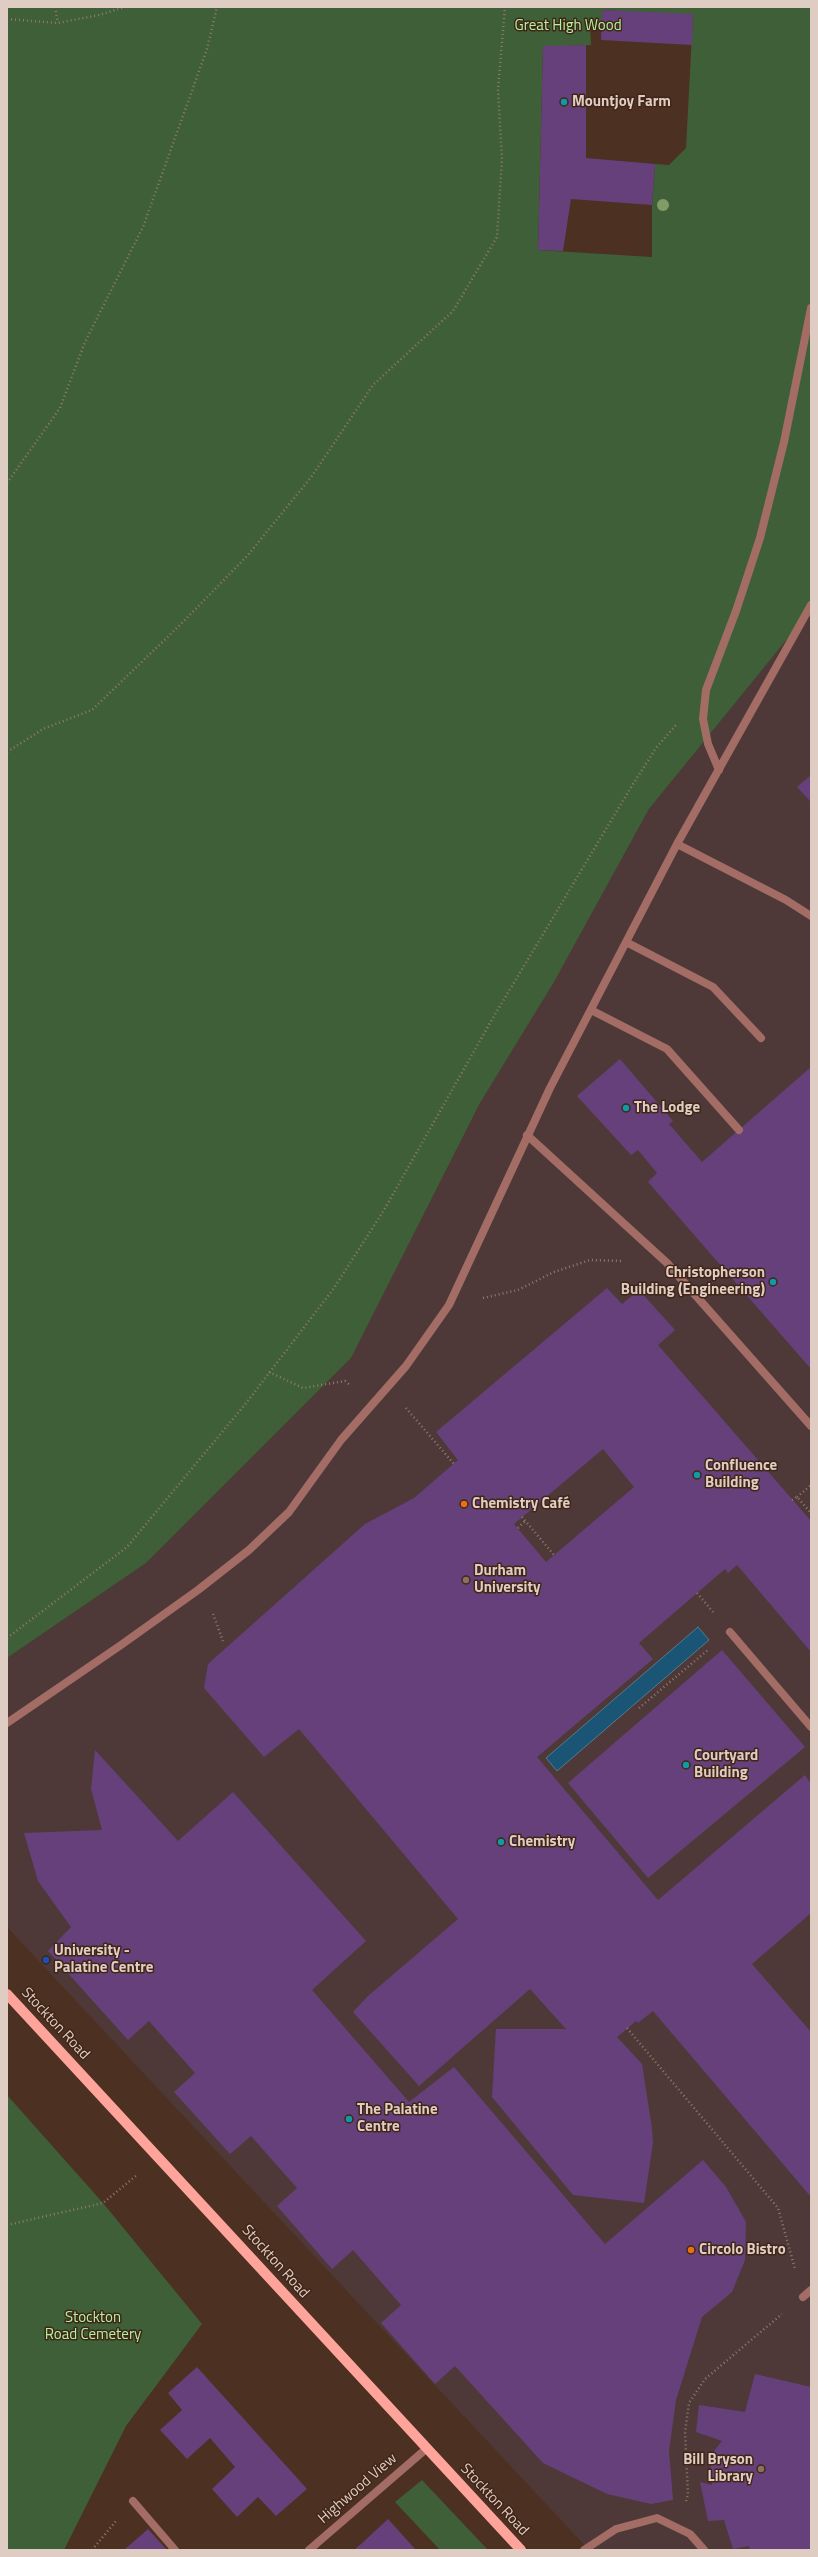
<!DOCTYPE html>
<html>
<head>
<meta charset="utf-8">
<style>
  body { margin:0 }
  #map { position:relative; width:818px; height:2557px; overflow:hidden; background:#4c3021; font-family:"Titillium Web",sans-serif }
  canvas { display:block }
  .frame { position:absolute; inset:0; border:8px solid #dfcdc4; pointer-events:none }
</style>
</head>
<body>
<div id="map">
<canvas width="818" height="2557"></canvas>
<div class="frame"></div>
</div>
<script>
const g = document.querySelector('canvas').getContext('2d');
g.lineJoin = 'round';
function paint(path, color) { g.fillStyle = color; g.fill(path, 'evenodd'); }
const toPath = rows => new Path2D(rows.map(r => 'M' + r).join(''));
function trace(path, color, width, dash) { g.strokeStyle = color; g.lineWidth = width; g.lineCap = dash ? 'butt' : 'round'; g.setLineDash(dash || []); g.stroke(path); }
function label(font, color, halo, rows, align = 'center') {
  g.font = font + ' "Titillium Web",sans-serif'; g.lineWidth = 3; g.setLineDash([]); g.textBaseline = 'middle'; g.strokeStyle = halo; g.fillStyle = color; for (const [text, x, y, turn = 0] of rows) {
    g.save(); g.translate(x, y); g.rotate((+turn || 0) * Math.PI / 180); g.textAlign = isNaN(turn) ? turn : align; if (halo) g.strokeText(text, 0, 0); g.fillText(text, 0, 0); g.restore();
  }
}
paint(toPath([
  [811,605,811,2550,589,2550,7,1927,7,1658,146,1563,351,1358,480,1103,554,982,649,809,805,617]
]), '#4e3938');
paint(toPath([
  [7,7,811,7,811,605,805,617,649,809,554,982,480,1103,351,1358,146,1563,7,1658],
  [602,10,693,15,686,148,669,165,655,164,652,205,652,257,538,250,543,47,591,45,590,24,602,22],
  [7,2095,103,2203,202,2324,126,2426,64,2550,7,2550],
  [422,2480,488,2550,440,2550,395,2502]
]), '#3f5f38');
const water = toPath([
  [698,1627,709,1640,557,1771,546,1758,698,1627]
]);
paint(water, '#1b5576');
trace(water, '#56798d', 1);
paint(toPath([
  [602,10,693,14,692,45,601,40],
  [586,45,586,158,655,164,652,205,571,199,563,251,538,250,543,46],
  [811,775,811,802,797,787],
  [620,1059,673,1121,669,1124,702,1162,811,1067,811,1369,648,1182,657,1173,638,1150,631,1155,577,1096],
  [607,1288,622,1304,639,1290,675,1330,658,1345,811,1521,811,1652,737,1565,728,1573,725,1569,639,1643,653,1659,537,1757,658,1900,805,1775,811,1784,811,1913,752,1964,811,2032,811,2197,653,2011,638,2023,636,2021,617,2037,642,2064,652,2128,653,2143,644,2203,573,2195,492,2097,496,2029,566,2029,530,1989,419,2086,353,2012,368,1996,458,1919,299,1729,264,1757,204,1688,208,1664,365,1524,414,1498,458,1460,436,1432],
  [603,1449,634,1487,546,1562,514,1524],
  [722,1650,805,1747,648,1878,568,1783],
  [95,1750,178,1841,233,1792,366,1941,312,1990,409,2102,454,2067,605,2244,703,2160,726,2187,746,2222,745,2260,732,2292,702,2317,676,2400,669,2451,673,2500,651,2504,607,2494,543,2463,455,2366,435,2384,381,2323,401,2305,353,2250,332,2269,277,2206,297,2188,251,2136,230,2154,174,2092,195,2073,149,2021,128,2040,48,1951,71,1927,38,1881,24,1833,102,1830,91,1789],
  [197,2367,307,2489,276,2516,258,2497,237,2517,212,2489,235,2467,210,2438,187,2459,160,2430,182,2410,168,2393],
  [755,2374,811,2387,811,2550,750,2550,749,2546,733,2549,724,2520,708,2521,700,2482,712,2485,710,2456,722,2441,696,2432,699,2405,745,2412],
  [388,2519,416,2550,354,2550,361,2544],
  [148,2529,167,2550,124,2550]
]), '#66407a');
trace(toPath([
  [55,7,58,23],
  [7,19,58,23,99,15,125,7],
  [7,483,60,408,85,342,143,227,207,49,217,7],
  [7,752,43,729,92,710,181,624,248,555,312,476,373,385,453,311,497,237,502,159,498,89,505,7],
  [483,1298,518,1290,554,1272,590,1260,623,1261],
  [269,1372,303,1388,345,1381,351,1386],
  [406,1408,454,1464],
  [797,1497,811,1485],
  [792,1500,797,1497,811,1513],
  [522,1517,554,1555],
  [518,1528,525,1521],
  [697,1593,713,1612],
  [213,1614,223,1641],
  [7,1638,127,1547,247,1402,334,1288,384,1210,494,1016,630,789,656,748,676,725],
  [639,1708,709,1649],
  [627,2028,778,2208,795,2269],
  [7,2225,103,2203,137,2175],
  [686,2501,688,2495,685,2432,689,2403,705,2379,782,2314],
  [92,2550,116,2521]
]), '#917a6e', 2.5, [1, 3]);
trace(toPath([
  [719,770,708,744,703,719,706,690,736,611,760,538,784,442,811,308],
  [677,844,786,900,811,916],
  [626,942,713,987,761,1038],
  [591,1010,667,1049,739,1130],
  [730,1632,811,1727],
  [7,1723,121,1645,198,1590,249,1550,289,1512,341,1440,406,1366,449,1305,550,1088,677,844,811,605],
  [803,2297,811,2290],
  [133,2501,175,2550],
  [584,2550,616,2529,657,2518,690,2534,704,2550]
]), '#a36c65', 8);
trace(toPath([
  [527,1135,667,1263,811,1426],
  [309,2550,426,2449]
]), '#a36c65', 8);
trace(toPath([
  [7,1994,521,2550]
]), '#ffa49a', 10);
g.fillStyle = '#829c67';
for (const [x, y] of [
  [663,205]
]) { g.beginPath(); g.arc(x, y, 6, 0, 2 * Math.PI); g.fill(); }
for (const [x, y, r, color] of [
  [564,102,4,"#0f9aa8"],
  [626,1108,4,"#0f9aa8"],
  [773,1282,4,"#0f9aa8"],
  [697,1475,4,"#0f9aa8"],
  [464,1504,4,"#e8710a"],
  [466,1580,4,"#8d6e63"],
  [686,1765,4,"#0f9aa8"],
  [501,1842,4,"#0f9aa8"],
  [46,1960,4,"#1a4fb4"],
  [349,2119,4,"#0f9aa8"],
  [691,2250,4,"#e8710a"],
  [761,2469,4,"#8d6e63"]
]) { const dot = new Path2D(); dot.arc(x, y, r, 0, 2 * Math.PI); g.fillStyle = color; g.fill(dot); trace(dot, '#412617', 1.5); }
label('15px', '#aff4a1', '#412617', [
  ["Great High Wood",568,26],
  ["Stockton",93,2318],
  ["Road Cemetery",93,2335]
]);
label('bold 15px', '#dfcdc4', '#412617', [
  ["Mountjoy Farm",572,102],
  ["The Lodge",634,1108],
  ["Christopherson",765,1273,"right"],
  ["Building (Engineering)",765,1290,"right"],
  ["Confluence",705,1466],
  ["Building",705,1483],
  ["Chemistry Café",472,1504],
  ["Durham",474,1571],
  ["University",474,1588],
  ["Courtyard",694,1756],
  ["Building",694,1773],
  ["Chemistry",509,1842],
  ["University -",54,1951],
  ["Palatine Centre",54,1968],
  ["The Palatine",357,2110],
  ["Centre",357,2127],
  ["Circolo Bistro",699,2250],
  ["Bill Bryson",753,2460,"right"],
  ["Library",753,2477,"right"]
], 'left');
label('15px', '#dfcdc4', '#412617', [
  ["Stockton Road",55,2024,47],
  ["Stockton Road",275,2262,48],
  ["Highwood View",358,2489,-41],
  ["Stockton Road",494,2500,47]
]);
</script>
</body>
</html>
